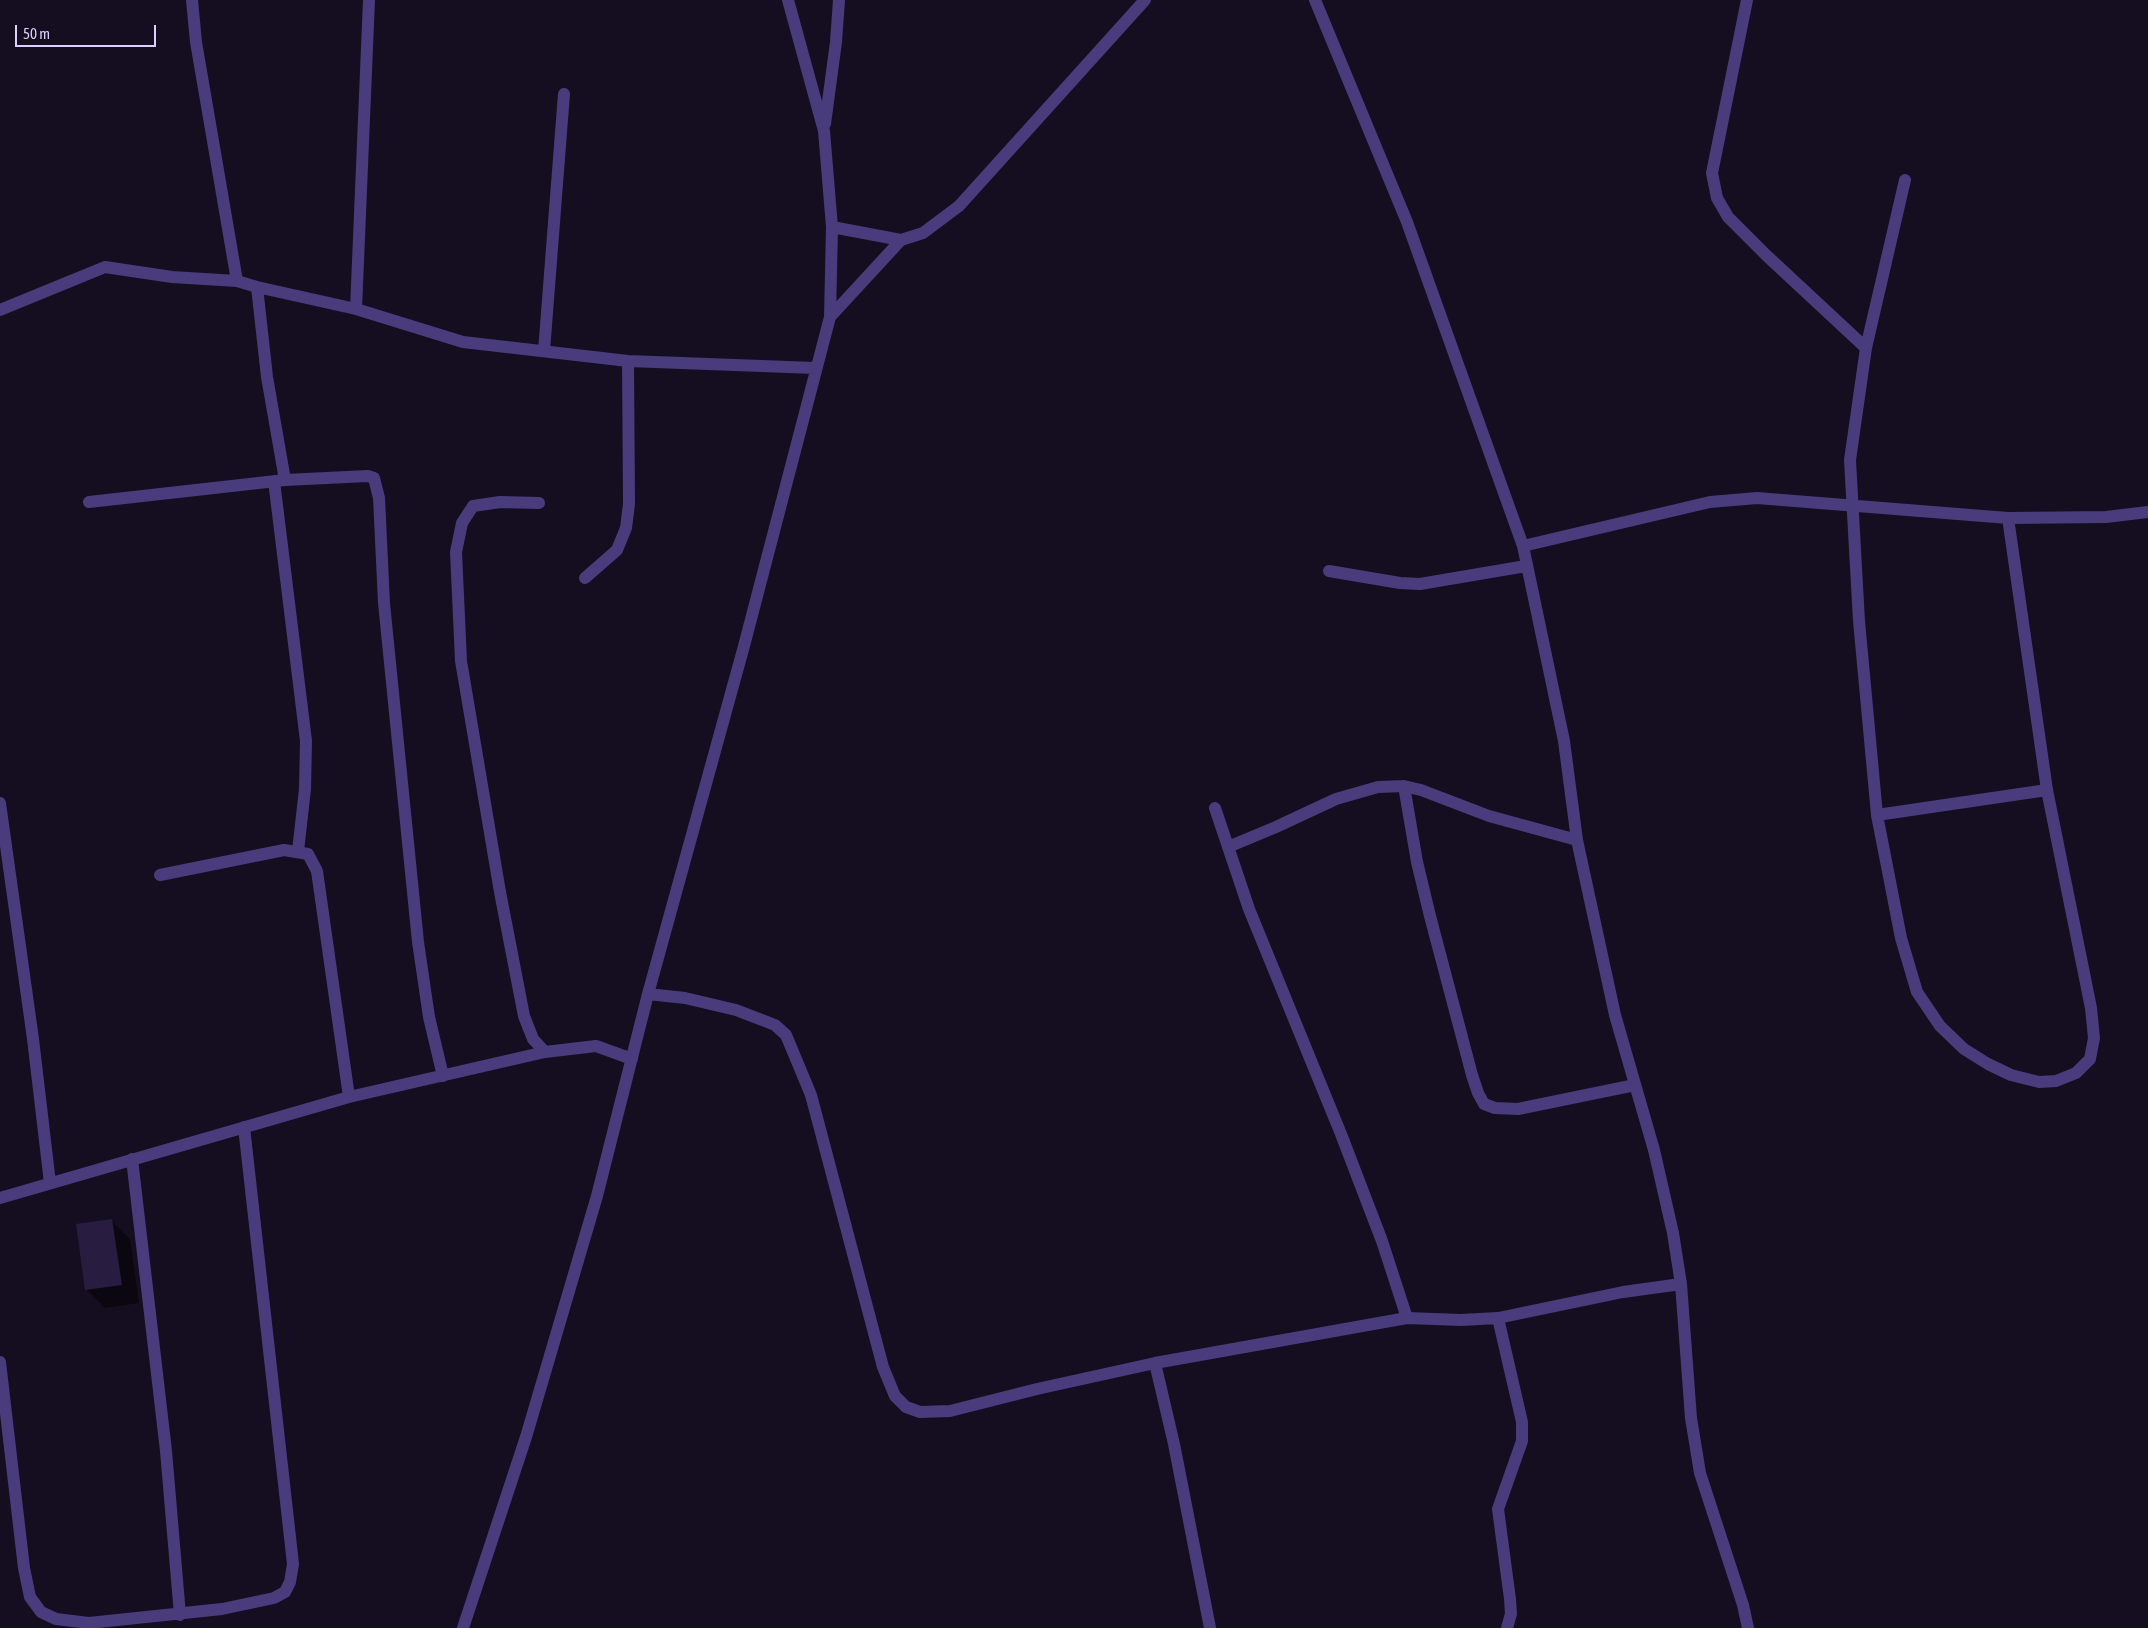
<!DOCTYPE html>
<html>
<head>
<meta charset="utf-8">
<style>
  body { margin:0 }
  #map { position:relative; width:2148px; height:1628px; overflow:hidden; background:#140e20; font-family:"Asap Condensed",sans-serif }
  canvas { display:block }
  .scale { position:absolute; left:15px; top:25px; width:141px; height:22px; box-sizing:border-box; border:2px solid #dcd0fc; border-top:0; padding-left:6px; font-size:15px; line-height:18px; white-space:nowrap; color:#dcd0fc; -webkit-text-stroke:4px #140e20; paint-order:stroke }
</style>
</head>
<body>
<div id="map">
<canvas width="2148" height="1628"></canvas>
<div class="scale">50 m</div>
</div>
<script>
const g = document.querySelector('canvas').getContext('2d');
g.lineJoin = 'round';
function paint(path, color) { g.fillStyle = color; g.fill(path, 'evenodd'); }
const toPath = rows => new Path2D(rows.map(r => 'M' + r).join(''));
function trace(path, color, width, dash) { g.strokeStyle = color; g.lineWidth = width; g.lineCap = dash ? 'butt' : 'round'; g.setLineDash(dash || []); g.stroke(path); }
paint(toPath([
  [112,1221,130,1239,139,1303,105,1308,87,1290]
]), '#0007');
paint(toPath([
  [112,1219,122,1285,85,1290,76,1224]
]), '#281c40');
trace(toPath([
  [192,0,196,42,237,281],
  [1315,0,1407,222,1523,546,1564,741,1577,840,1615,1015,1654,1150,1673,1233,1681,1284,1691,1418,1700,1473,1743,1605,1748,1628],
  [1747,0,1712,173,1717,198,1728,217,1766,255,1866,348],
  [825,124,836,42,839,0],
  [1905,180,1866,348,1850,460,1859,621,1877,815,1901,938,1917,992,1940,1026,1964,1049,1988,1064,2011,1075,2039,1082,2056,1081,2076,1073,2090,1059,2094,1038,2091,1008,2047,790,2008,518],
  [832,227,901,240,923,233,959,206,1145,0],
  [257,287,267,377,285,480],
  [356,309,369,0],
  [0,310,105,267,172,277,237,281,257,287,356,309,463,342,628,361,815,368],
  [830,317,901,240],
  [544,351,564,94],
  [274,481,306,741,305,789,298,851],
  [89,502,285,480,368,476,374,478,379,498,384,603,418,942,429,1017,443,1076],
  [539,503,500,502,473,506,462,523,456,552,461,661,500,892,524,1016,533,1039,545,1052],
  [1523,546,1710,502,1757,498,2008,518,2106,517,2148,512],
  [1329,571,1400,583,1420,584,1526,566],
  [585,578,617,550,626,528,629,504,628,361],
  [1404,786,1417,862,1430,916,1472,1075,1478,1093,1484,1104,1495,1108,1518,1109,1635,1085],
  [0,803,33,1039,50,1183],
  [1215,808,1249,909,1341,1134,1382,1241,1407,1318,1461,1320,1498,1318,1623,1292,1681,1284],
  [1877,815,2047,790],
  [1228,847,1276,827,1336,799,1378,787,1404,786,1421,790,1489,816,1577,840],
  [160,875,284,850,308,854,317,871,349,1097],
  [648,994,685,998,736,1010,775,1025,786,1035,811,1095,883,1367,895,1396,906,1407,920,1412,950,1411,1037,1389,1155,1363,1407,1318],
  [132,1159,166,1451,180,1615],
  [0,1198,349,1097,545,1052,596,1046,632,1059],
  [1498,1318,1522,1422,1522,1441,1498,1509,1510,1599,1511,1614,1507,1628],
  [0,1362,24,1568,30,1597,41,1612,56,1619,89,1623,222,1609,274,1598,285,1592,290,1582,293,1564,244,1127],
  [1155,1363,1174,1444,1210,1628],
  [463,1628,526,1437,597,1196,648,994,744,646,830,317,832,227,824,131,788,0]
]), '#483c7c', 12);
</script>
</body>
</html>
